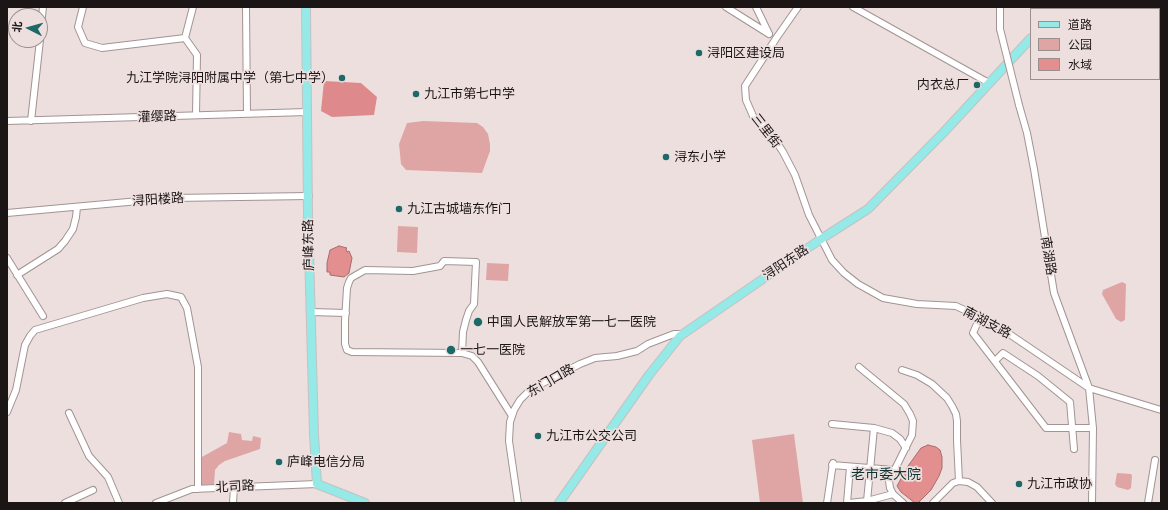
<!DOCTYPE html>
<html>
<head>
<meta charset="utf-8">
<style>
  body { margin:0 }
  #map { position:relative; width:1168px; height:510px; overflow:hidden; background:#eedfdf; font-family:"Open Sans","Noto Sans SC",sans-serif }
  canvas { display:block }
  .frame { position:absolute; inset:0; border:8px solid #1b1615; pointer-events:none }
  .legend { position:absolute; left:1030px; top:8px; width:130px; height:72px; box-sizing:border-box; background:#eedfdf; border:1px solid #9a8f8e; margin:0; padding:5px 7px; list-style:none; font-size:12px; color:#1b1615 }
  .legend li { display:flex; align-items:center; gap:8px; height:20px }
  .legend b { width:20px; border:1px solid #9a8f8e }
  .north { position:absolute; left:8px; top:8px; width:40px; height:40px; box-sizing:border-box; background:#eedfdf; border:1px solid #9a8f8e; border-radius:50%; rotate:276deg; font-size:11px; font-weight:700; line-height:16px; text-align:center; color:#1b1615 }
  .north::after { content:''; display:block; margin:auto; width:14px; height:18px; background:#1c6967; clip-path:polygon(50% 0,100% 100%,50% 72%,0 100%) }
</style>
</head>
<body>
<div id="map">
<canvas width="1168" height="510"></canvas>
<div class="frame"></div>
<ul class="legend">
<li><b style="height:5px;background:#95e9e7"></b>道路</li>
<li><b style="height:11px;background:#dfa5a5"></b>公园</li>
<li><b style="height:11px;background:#e38f90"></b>水域</li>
</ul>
<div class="north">北</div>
</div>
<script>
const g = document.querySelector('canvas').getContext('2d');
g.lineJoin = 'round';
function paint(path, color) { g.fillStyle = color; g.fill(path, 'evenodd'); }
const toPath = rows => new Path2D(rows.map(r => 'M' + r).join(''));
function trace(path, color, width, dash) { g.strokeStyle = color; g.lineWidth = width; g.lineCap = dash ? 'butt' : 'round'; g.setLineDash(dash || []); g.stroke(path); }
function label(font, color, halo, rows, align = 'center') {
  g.font = font + ' "Open Sans","Noto Sans SC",sans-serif'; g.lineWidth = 3.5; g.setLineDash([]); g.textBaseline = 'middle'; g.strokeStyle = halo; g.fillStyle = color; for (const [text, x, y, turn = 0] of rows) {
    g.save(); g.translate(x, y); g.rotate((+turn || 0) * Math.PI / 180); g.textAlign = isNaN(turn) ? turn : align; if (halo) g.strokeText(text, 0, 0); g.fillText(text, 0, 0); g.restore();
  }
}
paint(toPath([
  [423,121,477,123,483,127,488,134,490,144,490,151,482,173,406,170,401,164,399,144,407,123],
  [398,226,418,227,417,253,397,252],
  [487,263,509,264,508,281,486,280],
  [1122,282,1126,284,1125,320,1121,322,1116,319,1102,294,1103,290],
  [229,432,241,434,242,440,252,441,253,436,261,438,260,449,225,461,219,465,215,470,214,484,202,485,200,458,227,443],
  [794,434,803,503,760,503,752,440],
  [1117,473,1131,474,1132,476,1131,488,1128,490,1117,487,1115,484]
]), '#dfa5a5');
paint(toPath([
  [324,81,361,83,377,97,374,115,332,117,321,111]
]), '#de8a8c');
const water = toPath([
  [339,246,347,248,346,249,347,252,349,251,352,258,349,273,344,277,330,275,330,272,327,272,327,263,330,250,339,246],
  [928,445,936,447,940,450,942,457,942,468,939,476,931,490,918,503,915,503,901,492,897,486,908,466,921,448,928,445]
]);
paint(water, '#e38f90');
trace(water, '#a76b6b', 1);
const minor = toPath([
  [83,7,78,27,85,43,102,48,185,38],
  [246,7,247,114],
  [726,7,769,34],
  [756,7,769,34],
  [798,7,777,37,745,86,746,100,753,116,770,132,783,152,795,175,809,215,832,260,844,273,858,284,883,298,917,304,956,306,996,325,1089,388,1161,410],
  [853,7,989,83],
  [1000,7,1000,29],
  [40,35,43,7],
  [185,38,197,55,196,115],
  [185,38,193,7],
  [1019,105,1027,133,1034,169,1054,293,1089,388,1093,428,1092,503],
  [7,121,307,112],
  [31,121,40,40],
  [7,213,172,198,309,196],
  [7,258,43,316],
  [17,275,58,249,65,241,73,229,76,217,77,207],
  [311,312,346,313],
  [980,317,973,333,1046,428,1093,428],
  [462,353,463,332,466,320,469,311,474,304,476,262,444,261,440,266,413,271,365,270,351,278,349,282,347,288,345,321,345,344,347,350,352,352,462,353,472,356,478,362,512,416],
  [995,361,1003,353,1038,376,1070,402,1074,449],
  [859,367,904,404,910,414,913,421,912,435,889,481,890,488,893,494,903,503],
  [902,370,917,375,932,384,947,398,952,406,956,414,957,421,957,440,959,481],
  [7,412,16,390,25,345,30,336,35,330,143,298,167,294,181,297,187,308,198,367,198,489],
  [69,413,89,456,108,477,119,503],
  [832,424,874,428,892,433,900,439,906,448],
  [832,465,894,470],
  [867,501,874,428],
  [65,503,93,490],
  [156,503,192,489,317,484],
  [233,503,234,487],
  [518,503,509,441,510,422,514,410,520,400,528,392,537,386,580,364,595,358,617,356,637,351,648,344,666,337,674,334,683,334],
  [827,503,833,463],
  [847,503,850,467],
  [849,503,867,501,893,494],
  [933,503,953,483,959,481,968,482,977,487,992,503],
  [1148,503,1155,460]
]);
const major = toPath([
  [306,7,308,215,314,434,317,484,365,503],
  [1057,9,1059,7],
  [559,503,649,375,680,336,821,239,868,209,944,132,1031,38]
]);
trace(minor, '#a19493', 8);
trace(major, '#c4c2c2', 10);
trace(minor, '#fff', 6);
trace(major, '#95e9e7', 8);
const minorBridge = toPath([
  [1000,29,1019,105]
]);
trace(minorBridge, '#a19493', 8, []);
trace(minorBridge, '#fff', 6);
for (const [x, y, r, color] of [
  [699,53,4,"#1c6967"],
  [342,78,4,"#1c6967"],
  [977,85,4,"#1c6967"],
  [416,94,4,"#1c6967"],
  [666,157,4,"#1c6967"],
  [399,209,4,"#1c6967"],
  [478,322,5,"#1c6967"],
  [451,350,5,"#1c6967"],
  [538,436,4,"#1c6967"],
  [279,462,4,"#1c6967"],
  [1019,484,4,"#1c6967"]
]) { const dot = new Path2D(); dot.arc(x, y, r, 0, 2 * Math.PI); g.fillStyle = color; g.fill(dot); trace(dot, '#eedfdf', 1.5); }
label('13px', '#1b1615', '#eedfdf', [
  ["浔阳区建设局",707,53],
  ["九江学院浔阳附属中学（第七中学）",334,78,"right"],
  ["内衣总厂",969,85,"right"],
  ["九江市第七中学",424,94],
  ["浔东小学",674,157],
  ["九江古城墙东作门",407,209],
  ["中国人民解放军第一七一医院",487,322],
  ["一七一医院",460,350],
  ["九江市公交公司",546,436],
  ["庐峰电信分局",287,462],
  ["九江市政协",1027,484]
], 'left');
label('13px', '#1b1615', '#eedfdf', [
  ["灌缨路",157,117,-2],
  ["三里街",766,131,52],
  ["浔阳楼路",158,200,-4],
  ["庐峰东路",309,245,-91],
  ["南湖路",1048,256,81],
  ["浔阳东路",786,263,-34],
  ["南湖支路",987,323,28],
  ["东门口路",551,381,-30],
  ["北司路",235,487,-3]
]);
label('14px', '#113433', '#eedfdf', [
  ["老市委大院",886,475]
]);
</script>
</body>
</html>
